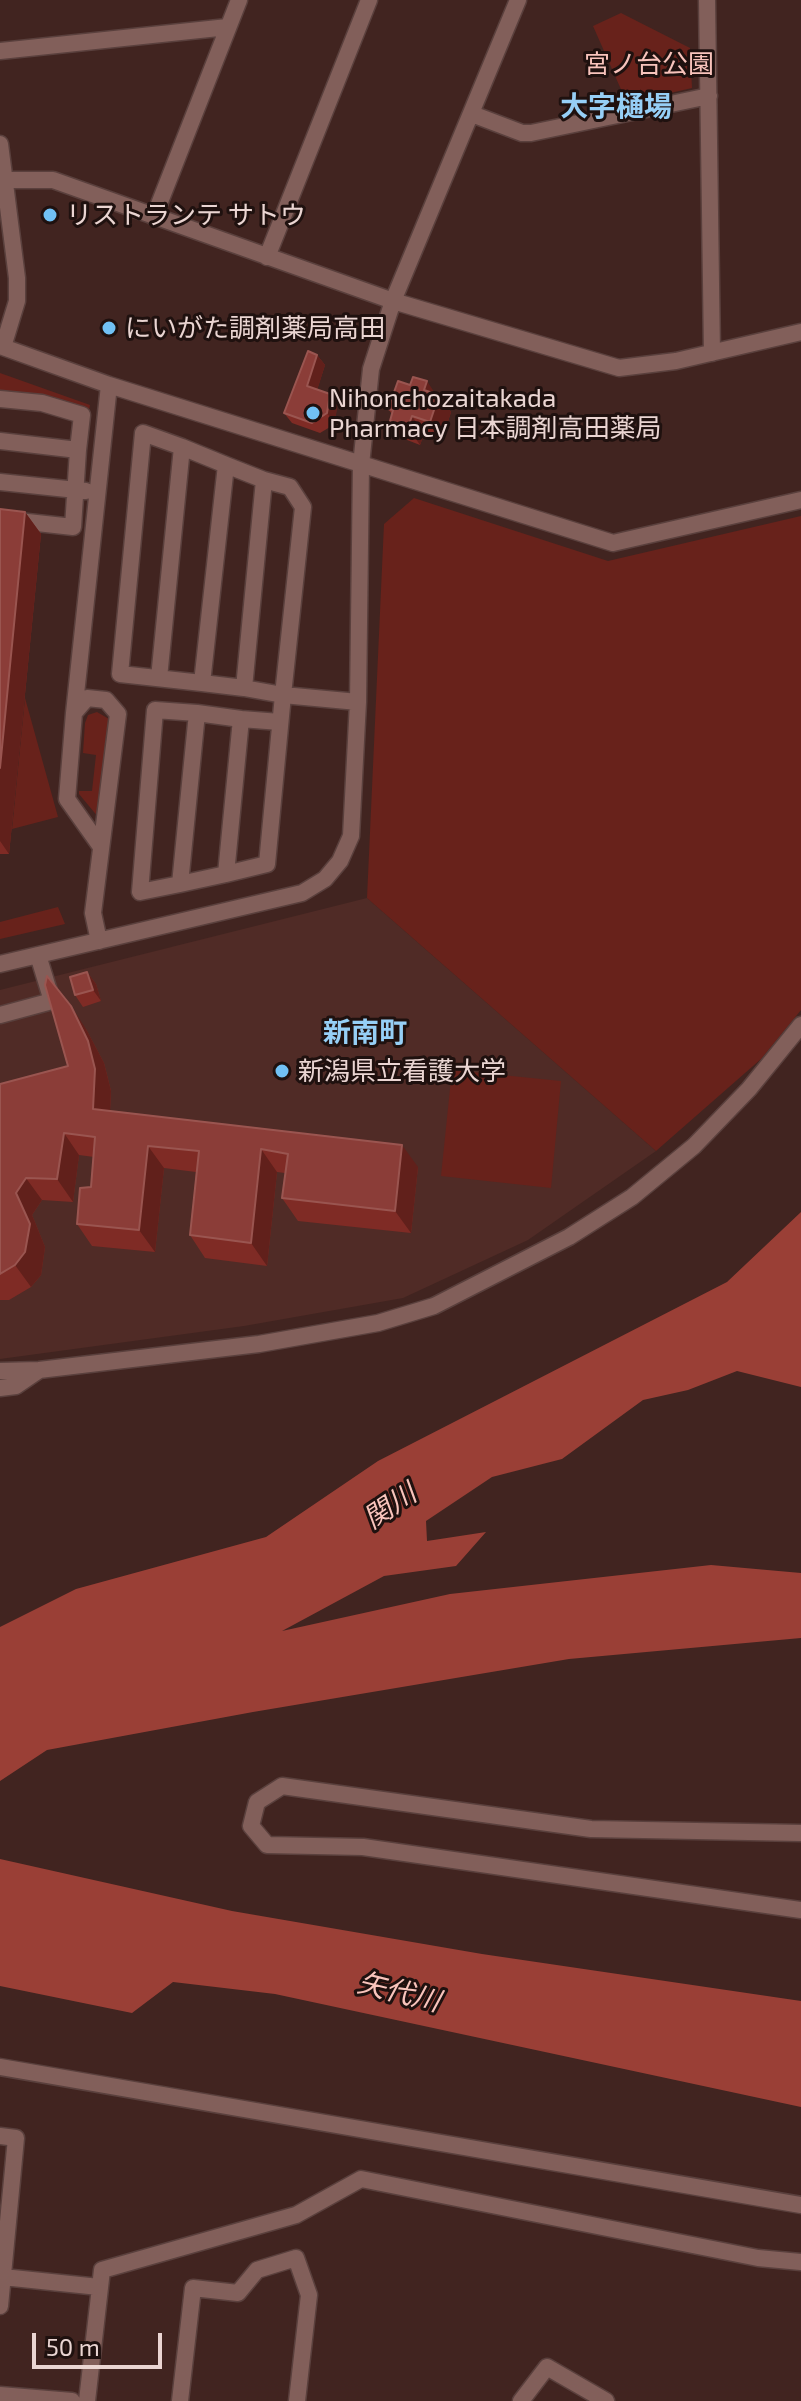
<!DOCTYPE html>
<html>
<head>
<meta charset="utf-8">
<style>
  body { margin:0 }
  #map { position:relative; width:801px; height:2401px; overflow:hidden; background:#412420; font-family:"Exo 2",sans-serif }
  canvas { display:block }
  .scale { position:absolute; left:32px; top:2333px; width:130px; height:36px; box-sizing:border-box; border:4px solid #ead5d2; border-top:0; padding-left:10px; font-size:24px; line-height:28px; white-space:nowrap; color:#ead5d2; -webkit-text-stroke:6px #1f110f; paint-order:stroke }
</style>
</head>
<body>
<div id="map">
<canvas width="801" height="2401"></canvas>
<div class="scale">50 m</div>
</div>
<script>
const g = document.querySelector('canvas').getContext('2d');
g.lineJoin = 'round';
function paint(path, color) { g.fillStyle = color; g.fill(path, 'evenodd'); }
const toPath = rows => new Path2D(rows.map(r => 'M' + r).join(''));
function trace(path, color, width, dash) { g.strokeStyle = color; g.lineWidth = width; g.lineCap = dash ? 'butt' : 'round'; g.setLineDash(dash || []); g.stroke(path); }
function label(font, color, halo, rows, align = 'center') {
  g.font = font + ' "Exo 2","Noto Sans JP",sans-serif'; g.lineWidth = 6; g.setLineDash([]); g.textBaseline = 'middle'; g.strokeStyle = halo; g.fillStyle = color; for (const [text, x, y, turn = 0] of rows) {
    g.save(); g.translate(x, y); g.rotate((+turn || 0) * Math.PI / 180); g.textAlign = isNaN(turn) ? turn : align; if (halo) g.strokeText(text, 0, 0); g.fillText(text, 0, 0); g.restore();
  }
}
paint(toPath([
  [367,898,656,1151,528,1240,403,1298,244,1326,0,1359,0,990]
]), '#502b26');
paint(toPath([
  [621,13,690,48,692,88,627,103,593,26],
  [0,373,90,405,89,410,40,395,0,390],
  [414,498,608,561,801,516,801,1010,761,1059,656,1151,367,898,384,524],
  [25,698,58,817,12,829],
  [97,712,109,719,99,818,79,794,79,791,92,791,96,755,83,753,85,723,88,715],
  [58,907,65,924,0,939,0,922],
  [452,1070,561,1081,551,1188,441,1176]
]), '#68221b');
paint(toPath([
  [801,1212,801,1387,737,1371,688,1390,643,1400,562,1459,492,1477,426,1521,427,1541,486,1532,456,1566,384,1576,282,1631,450,1594,711,1565,801,1573,801,1638,569,1659,253,1712,47,1750,0,1781,0,1627,76,1589,266,1537,378,1461,727,1282],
  [0,1859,232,1911,482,1954,801,2001,801,2107,275,1994,173,1982,132,2013,0,1986]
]), '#9a3f36');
const minor = toPath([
  [707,0,712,353],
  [0,51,228,27],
  [472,114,522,133,531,133,709,96],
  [0,144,17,278,17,301,3,347],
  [6,180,53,180,393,301,619,368,676,361,801,332],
  [154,217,239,0],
  [267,257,369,0],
  [0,346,109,385,613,543,801,500],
  [0,399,42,403,82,415,78,450],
  [0,441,78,450,73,527,0,519],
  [0,482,86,491],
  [159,678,182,447,143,433,120,674,202,683,226,465,182,447],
  [202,683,244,688,264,480,226,465],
  [244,688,283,695,303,507,290,487,264,480],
  [74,713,109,385],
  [280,722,241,719,226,874,267,864,283,695,358,702],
  [226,874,180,884,197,713,241,719],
  [180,884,140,892,155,710,197,713],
  [99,941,93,913,118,714,106,700,87,698,74,713,67,799,101,847],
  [0,964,302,893,325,879,340,861,351,836,358,702,361,465,371,369,393,301,518,0],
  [0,1015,52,1001,38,955],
  [0,1371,39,1370,259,1344,378,1323,434,1306,569,1237,632,1197,694,1146,749,1089,801,1025],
  [0,1388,16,1386,38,1371],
  [801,1833,591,1829,282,1786,257,1802,251,1826,267,1845,363,1847,801,1910],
  [0,2067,801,2205],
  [0,2136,16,2138,0,2306],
  [3,2277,99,2287],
  [0,2395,72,2401],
  [87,2401,102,2270,296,2215,361,2179,758,2258,801,2262],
  [180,2401,193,2288,238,2293,257,2270,296,2258,309,2295,297,2401],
  [521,2401,547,2367,606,2401]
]);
trace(minor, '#5a403d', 19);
trace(minor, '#825f5a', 16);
paint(toPath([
  [317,355,325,365,317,390,330,394,337,405,335,424,320,433,292,423,284,413],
  [435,393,439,395,451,412,442,440,424,434,420,445,402,438,390,421,392,414,388,409],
  [0,509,25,512,41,534,9,854,0,854],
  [87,972,96,984,101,1001,83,1007,75,995],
  [86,1029,104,1063,111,1091,110,1111,418,1167,411,1233,298,1221,282,1198,285,1173,277,1172,267,1266,205,1258,190,1235,196,1172,164,1168,155,1252,92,1246,77,1224,91,1187,94,1157,79,1155,73,1202,42,1200,32,1215,45,1247,41,1275,31,1287,9,1300,0,1300,0,1084,68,1066]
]), '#7f2b25');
paint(toPath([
  [317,355,325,365,315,397,307,386],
  [427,381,438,398,439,395,451,412,442,440,430,422,424,390],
  [330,394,337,405,335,424,327,413],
  [412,416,424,434,420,445,408,427],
  [25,512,41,534,9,854,0,841,0,768],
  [87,972,96,984,101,1001,93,990],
  [71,1006,86,1029,104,1063,111,1091,109,1132,93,1109],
  [64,1133,79,1155,73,1202,57,1179],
  [402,1145,418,1167,411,1233,395,1211],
  [148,1146,164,1168,155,1252,139,1230],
  [261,1149,277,1172,267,1266,251,1243],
  [26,1178,42,1200,32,1215,45,1247,41,1275,31,1287,15,1265,16,1193]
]), '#61201b');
const building = toPath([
  [308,351,317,355,307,386,330,394,327,413,312,423,284,413,308,351],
  [413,377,427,381,424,390,439,395,430,422,412,416,408,427,390,421,393,410,388,409,398,381,410,385,413,377],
  [0,509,25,512,0,768,0,509],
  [87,972,93,990,75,995,70,977,87,972],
  [47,976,71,1006,88,1041,95,1069,93,1109,402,1145,395,1211,282,1198,288,1154,261,1149,251,1243,190,1235,199,1151,148,1146,139,1230,77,1224,80,1188,91,1187,95,1137,64,1133,57,1179,26,1178,16,1193,30,1224,25,1252,15,1265,0,1274,0,1084,68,1066,45,985,47,976]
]);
paint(building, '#8b3d38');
trace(building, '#9a5550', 2);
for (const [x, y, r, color] of [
  [50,215,8,"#71c1f5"],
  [109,328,8,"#71c1f5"],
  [313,413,8,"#71c1f5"],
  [282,1071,8,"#71c1f5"]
]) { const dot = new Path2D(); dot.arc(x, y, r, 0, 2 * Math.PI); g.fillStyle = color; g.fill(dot); trace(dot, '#1f110f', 3); }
label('26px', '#f8c3bb', '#1f110f', [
  ["宮ノ台公園",649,64]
]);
label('26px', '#ead5d2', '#1f110f', [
  ["リストランテ サトウ",66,215],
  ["にいがた調剤薬局高田",125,328],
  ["Nihonchozaitakada",329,398],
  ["Pharmacy 日本調剤高田薬局",329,428],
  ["新潟県立看護大学",298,1071]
], 'left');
label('bold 28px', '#96cff6', '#1f110f', [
  ["大字樋場",616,107],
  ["新南町",365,1033]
]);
label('italic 28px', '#f9c4bc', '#1f110f', [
  ["関川",390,1506,-34],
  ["矢代川",399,1992,14]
]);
</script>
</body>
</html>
